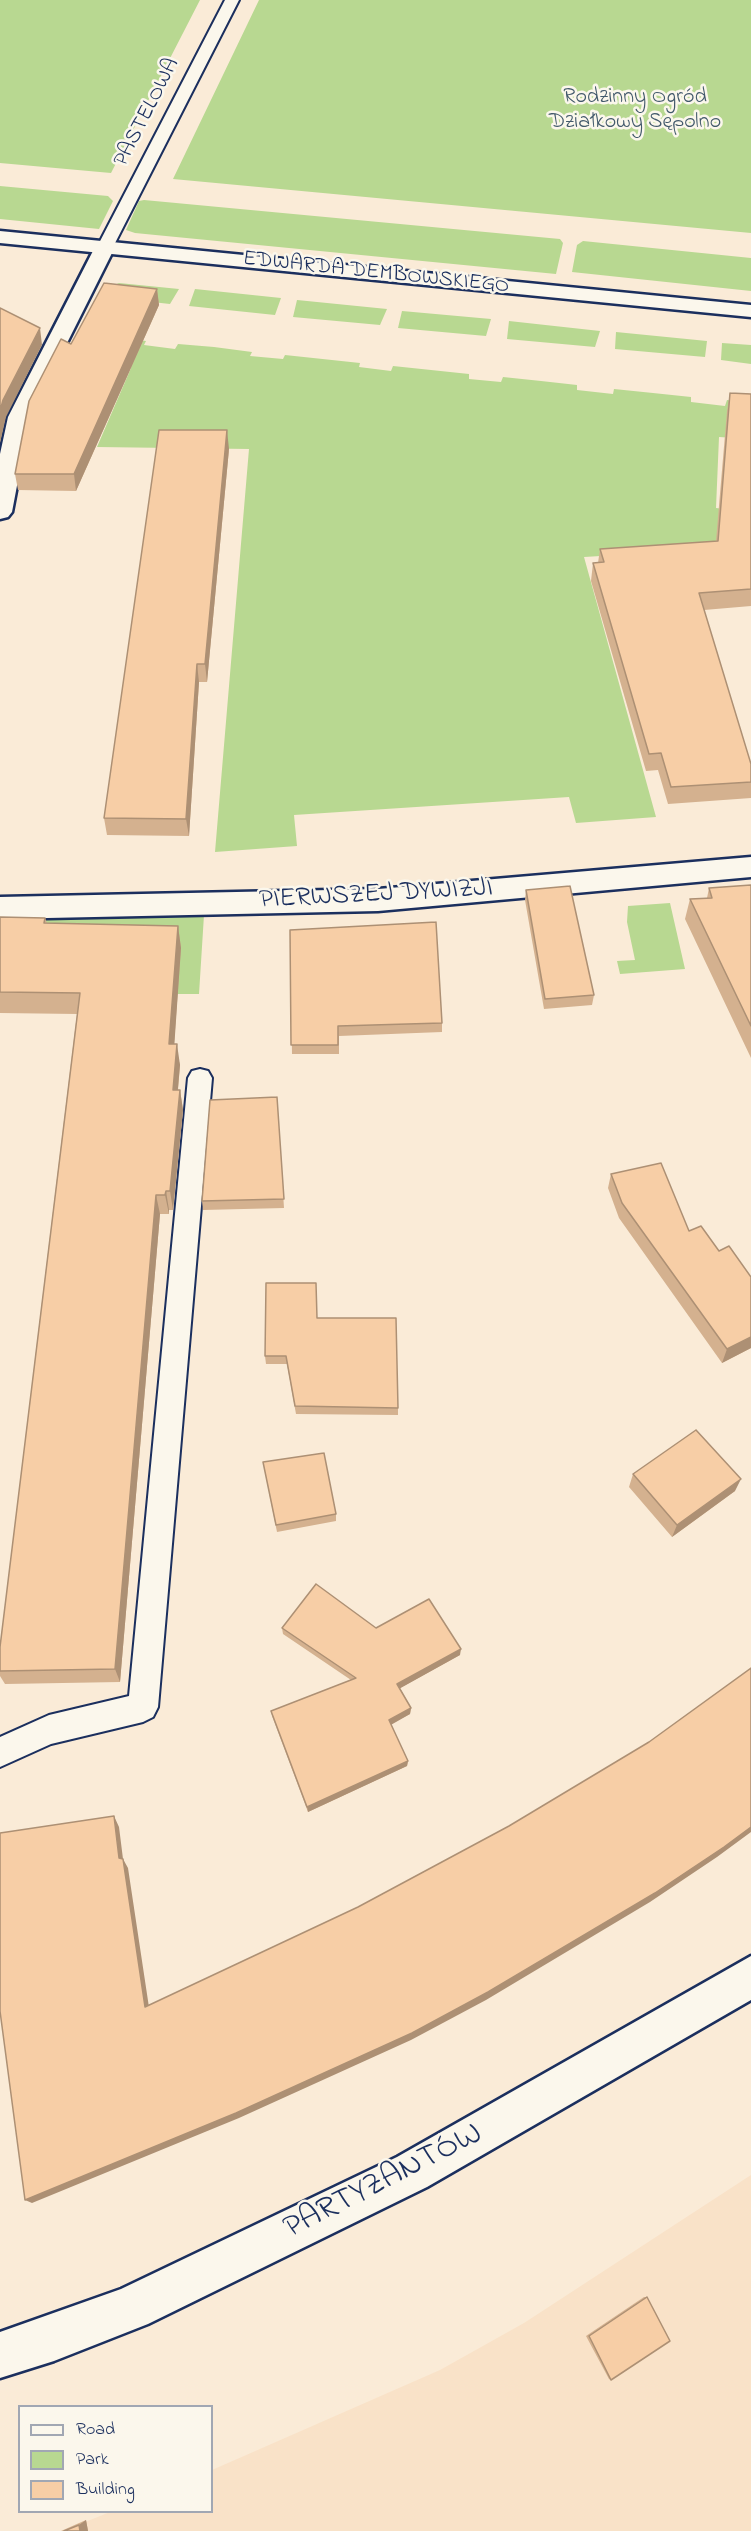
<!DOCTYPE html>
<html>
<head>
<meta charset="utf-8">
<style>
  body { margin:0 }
  #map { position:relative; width:751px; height:2531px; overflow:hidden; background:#faebd7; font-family:"Indie Flower",sans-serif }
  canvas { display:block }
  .legend { position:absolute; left:18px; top:2405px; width:195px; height:108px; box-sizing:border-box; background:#fbf7ec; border:2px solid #a1a7b3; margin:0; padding:8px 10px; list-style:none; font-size:18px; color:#1b2f5e }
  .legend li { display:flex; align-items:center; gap:12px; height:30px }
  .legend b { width:30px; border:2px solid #a1a7b3 }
</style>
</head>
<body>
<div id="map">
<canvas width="751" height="2531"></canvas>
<ul class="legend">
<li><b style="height:8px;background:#fbf7ec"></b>Road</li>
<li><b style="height:16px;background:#b8d891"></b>Park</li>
<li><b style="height:16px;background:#f7cea6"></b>Building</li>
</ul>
</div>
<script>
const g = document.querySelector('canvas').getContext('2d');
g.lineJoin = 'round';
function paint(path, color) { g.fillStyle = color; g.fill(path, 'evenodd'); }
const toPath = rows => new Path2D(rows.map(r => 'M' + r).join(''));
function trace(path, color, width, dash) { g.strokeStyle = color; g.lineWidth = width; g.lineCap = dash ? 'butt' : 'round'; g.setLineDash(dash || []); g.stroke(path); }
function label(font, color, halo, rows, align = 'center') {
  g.font = font + ' "Indie Flower",sans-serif'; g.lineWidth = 5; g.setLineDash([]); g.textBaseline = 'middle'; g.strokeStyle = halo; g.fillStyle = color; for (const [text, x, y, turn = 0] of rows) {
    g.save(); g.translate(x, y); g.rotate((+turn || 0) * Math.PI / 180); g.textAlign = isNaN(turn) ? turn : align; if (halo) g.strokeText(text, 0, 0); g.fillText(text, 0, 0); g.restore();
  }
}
paint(toPath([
  [751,2175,751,2531,63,2531,110,2512,212,2512,212,2470,440,2370,524,2323]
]), '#f9e2c8');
paint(toPath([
  [0,0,200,0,111,173,0,163],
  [259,0,751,0,751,233,173,179],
  [0,186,108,196,113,201,99,229,0,219],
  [144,200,560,239,563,243,556,274,135,233,126,230,139,201],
  [583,241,751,258,751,291,572,272,577,245],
  [119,283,179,289,170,304,125,299,106,336,146,341,144,345,175,349,178,344,214,347,252,352,250,356,283,359,285,355,360,363,359,367,391,371,393,366,469,374,469,379,501,382,503,377,541,381,577,385,577,390,613,394,614,389,653,393,691,397,691,402,725,406,727,400,751,403,751,439,719,437,716,508,751,512,751,547,584,557,656,817,576,823,569,797,294,815,297,846,215,852,249,449,97,447,131,368,95,364,106,337,87,334,110,287],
  [195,289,281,298,275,315,189,306],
  [297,300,387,309,380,325,293,317],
  [402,311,491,319,486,336,398,328],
  [509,321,600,331,595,347,507,339],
  [616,332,707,341,705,357,615,349],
  [722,343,751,345,751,364,721,360],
  [670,903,685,969,620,974,617,961,635,960,627,922,628,906],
  [0,915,204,915,199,994,177,994,180,948]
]), '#b8d891');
const service = toPath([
  [225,0,239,0,113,247,105,252,99,250,97,247,225,0],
  [200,1069,208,1071,212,1078,158,1707,153,1717,143,1722,51,1744,0,1767,0,1737,49,1715,129,1696,188,1078,192,1071,200,1069]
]);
const minor = toPath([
  [105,241,112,243,115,247,30,417,12,512,8,517,0,519,0,454,8,417,95,247,98,243,105,241],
  [751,857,751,877,378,911,0,919,0,897,378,889,751,857],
  [751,1956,751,2000,427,2187,148,2324,54,2361,0,2378,0,2332,121,2289,397,2157,751,1956]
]);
const tertiary = toPath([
  [0,231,751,305,751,317,0,243,0,231]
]);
trace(service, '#1b2f5e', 4);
trace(minor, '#1b2f5e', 5);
trace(tertiary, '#1b2f5e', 5);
paint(service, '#fbf7ec');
paint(minor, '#fbf7ec');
paint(tertiary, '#fbf7ec');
paint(toPath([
  [157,289,159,305,76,491,18,490,15,474,71,344],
  [730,393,751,394,751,606,704,610,751,764,751,798,668,804,658,770,646,771,591,581,593,563,598,563,600,549,716,541,727,411],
  [229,449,207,682,199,682,189,836,107,835,104,818],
  [751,885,751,1058,685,919,690,899,707,898,709,888],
  [526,890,594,995,592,1005,544,1009,525,900],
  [0,917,45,918,47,923,178,926,181,948,174,1044,180,1065,178,1090,180,1090,183,1110,173,1210,169,1210,169,1214,160,1214,120,1682,5,1684,0,1676,0,1647,77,1014,0,1013],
  [290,930,442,1023,442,1032,339,1036,339,1054,292,1054],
  [277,1097,284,1208,203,1210,202,1201],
  [611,1174,689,1231,719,1251,751,1277,751,1348,722,1363,619,1218,608,1188],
  [317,1318,398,1408,398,1415,296,1414,287,1364,266,1364,265,1356],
  [263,1462,336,1514,336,1521,277,1532],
  [633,1474,735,1491,672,1537,629,1487],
  [282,1628,376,1628,460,1655,400,1688,411,1708,410,1714,391,1724,408,1761,407,1766,308,1812,272,1716,271,1711,351,1680,283,1634],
  [644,2297,647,2297,611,2380,609,2379,586,2336],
  [86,2520,88,2531,61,2531]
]), '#d4b18f');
paint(toPath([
  [157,289,159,305,76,491,74,474],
  [40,328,42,345,6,417,0,443,0,411,3,400],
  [227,430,229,449,207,682,205,664],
  [197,664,199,682,189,836,186,819],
  [178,926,181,948,173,1064,169,1044],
  [177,1044,180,1065,176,1110,173,1090],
  [180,1090,183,1110,173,1210,170,1191],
  [166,1191,169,1210,169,1214,165,1195],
  [156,1195,160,1214,120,1682,115,1669],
  [751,1337,751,1348,722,1363,727,1349],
  [741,1479,735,1491,672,1537,677,1525],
  [461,1649,460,1655,397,1690,397,1684],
  [411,1708,410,1714,389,1726,389,1720],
  [408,1761,407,1766,308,1812,307,1807],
  [114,1816,119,1827,123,1859,128,1868,150,2014,145,2007,119,1858],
  [751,1827,751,1832,717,1857,650,1902,486,2000,411,2040,239,2118,32,2203,25,2200],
  [86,2520,88,2531,80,2531,79,2525]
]), '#ad9074');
const building = toPath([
  [104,283,157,289,74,474,15,474,29,401,61,339,71,344,104,283],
  [0,308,40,328,3,400,0,411,0,308],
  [730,393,751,394,751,589,699,593,751,764,751,782,671,787,661,753,649,754,593,563,604,562,600,549,718,541,730,393],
  [159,430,227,430,205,664,197,664,186,819,104,818,159,430],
  [751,885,751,1026,690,899,712,898,709,888,751,885],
  [570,886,594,995,545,999,526,890,570,886],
  [0,917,45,918,44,923,178,926,169,1044,177,1044,173,1090,180,1090,170,1191,166,1191,165,1195,156,1195,115,1669,0,1671,0,1647,80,993,0,992,0,917],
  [436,922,442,1023,338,1026,338,1045,291,1045,290,930,436,922],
  [277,1097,284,1199,202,1201,210,1100,277,1097],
  [661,1163,689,1231,701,1226,719,1251,729,1246,751,1277,751,1337,727,1349,622,1203,611,1174,661,1163],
  [266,1283,316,1283,317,1318,396,1318,398,1408,295,1406,286,1356,265,1356,266,1283],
  [696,1430,741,1479,677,1525,633,1474,696,1430],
  [324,1453,336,1514,276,1525,263,1462,324,1453],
  [316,1584,376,1628,429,1599,461,1649,397,1684,411,1708,389,1720,408,1761,307,1807,271,1711,356,1678,282,1628,316,1584],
  [751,1668,751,1827,724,1847,655,1893,488,1992,412,2033,236,2113,25,2200,0,2011,0,1833,114,1816,119,1858,123,1859,145,2007,358,1907,509,1826,649,1742,751,1668],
  [647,2297,670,2341,611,2380,589,2336,647,2297],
  [79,2525,80,2531,64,2531,79,2525]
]);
paint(building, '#f7cea6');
trace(building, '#ad9074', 1.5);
label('22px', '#42596b', '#fbf7ec', [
  ["Rodzinny Ogród",635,98],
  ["Działkowy Sępolno",635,123]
]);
label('22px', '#1b2f5e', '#fbf7ec', [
  ["PASTELOWA",148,113,-63],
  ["EDWARDA DEMBOWSKIEGO",376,274,6]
]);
label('27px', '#1b2f5e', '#fbf7ec', [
  ["PIERWSZEJ DYWIZJI",376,896,-3]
]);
label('33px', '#1b2f5e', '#fbf7ec', [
  ["PARTYZANTÓW",384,2183,-27]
]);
</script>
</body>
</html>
